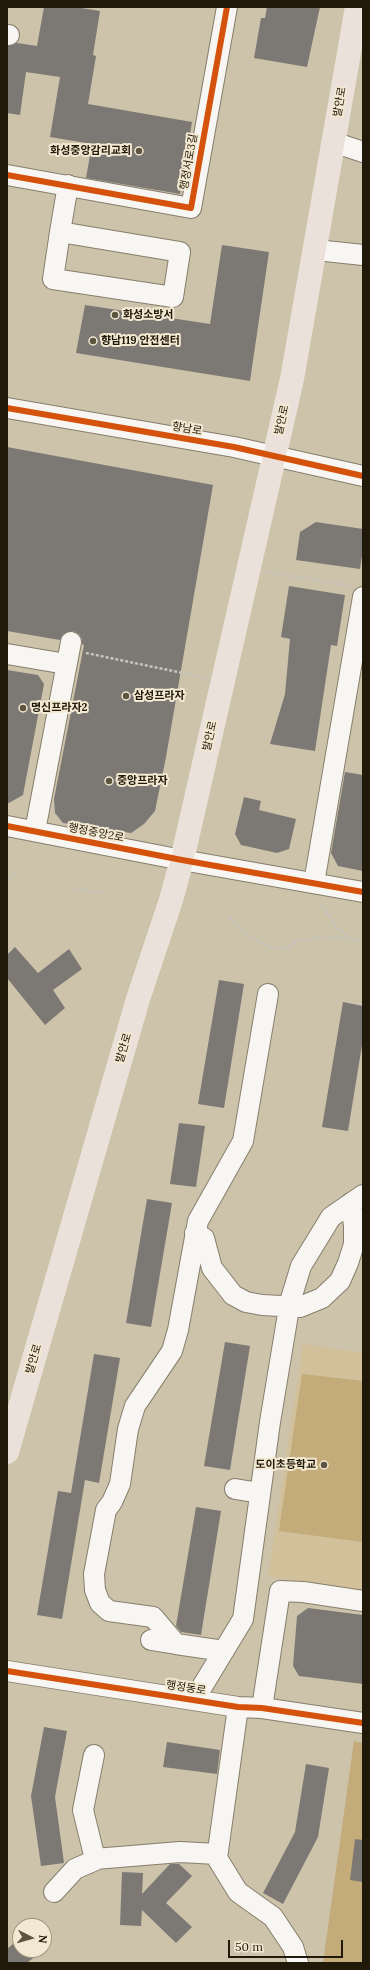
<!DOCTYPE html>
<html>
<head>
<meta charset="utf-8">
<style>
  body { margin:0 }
  #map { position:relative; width:370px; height:1970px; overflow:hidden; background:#cdc2aa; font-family:Lora,serif }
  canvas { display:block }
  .frame { position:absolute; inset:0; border:8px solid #201808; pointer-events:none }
  .north { position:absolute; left:12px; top:1918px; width:40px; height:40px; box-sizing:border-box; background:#f3e9d3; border:1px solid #9f9582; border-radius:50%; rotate:96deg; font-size:11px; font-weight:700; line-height:16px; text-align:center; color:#201808 }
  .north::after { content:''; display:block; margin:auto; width:14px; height:18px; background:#5d5441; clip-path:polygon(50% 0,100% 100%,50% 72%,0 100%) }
  .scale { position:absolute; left:228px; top:1940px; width:115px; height:18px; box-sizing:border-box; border:2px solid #201808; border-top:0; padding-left:5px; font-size:12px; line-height:14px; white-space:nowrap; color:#201808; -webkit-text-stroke:3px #f3e9d3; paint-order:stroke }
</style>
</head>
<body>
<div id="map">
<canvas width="370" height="1970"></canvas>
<div class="frame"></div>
<div class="north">N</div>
<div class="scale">50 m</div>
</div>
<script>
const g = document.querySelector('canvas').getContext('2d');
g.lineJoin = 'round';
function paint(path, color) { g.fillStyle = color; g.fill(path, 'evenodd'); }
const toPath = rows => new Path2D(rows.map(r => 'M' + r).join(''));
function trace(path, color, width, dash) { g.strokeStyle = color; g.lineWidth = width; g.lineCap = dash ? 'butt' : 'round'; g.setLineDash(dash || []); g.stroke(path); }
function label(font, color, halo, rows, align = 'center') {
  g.font = font + ' Lora,"Noto Sans KR",serif'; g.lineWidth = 4; g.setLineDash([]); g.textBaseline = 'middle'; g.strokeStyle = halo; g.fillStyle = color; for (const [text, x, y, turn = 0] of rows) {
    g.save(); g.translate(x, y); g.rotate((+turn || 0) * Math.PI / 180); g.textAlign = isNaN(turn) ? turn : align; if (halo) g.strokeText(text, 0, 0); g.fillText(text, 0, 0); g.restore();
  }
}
paint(toPath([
  [303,1344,363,1353,363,1591,268,1577]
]), '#d1c09a');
paint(toPath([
  [302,1374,363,1381,363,1542,279,1531],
  [354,1741,363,1743,363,1963,323,1963]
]), '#c3ab7a');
paint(toPath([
  [44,7,75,7,100,11,93,55,96,56,88,104,192,122,180,194,86,178,92,144,50,137,60,77,26,72,20,115,7,113,7,46,17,43,37,46],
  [267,7,320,7,307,67,254,58,261,18,265,18],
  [222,245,269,252,250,381,76,353,85,305,210,324],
  [7,447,213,485,166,757,155,811,144,824,131,833,63,823,55,813,54,799,84,645,82,644,82,639,79,634,73,631,63,634,60,640,7,631],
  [316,522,363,529,363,549,360,569,296,560,300,532],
  [289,586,345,595,337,646,331,645,315,751,270,744,285,694,290,639,281,637],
  [7,670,38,675,44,684,23,795,7,804],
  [345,772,363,775,363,871,338,866,331,853],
  [244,797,261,801,259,810,296,819,289,849,277,853,241,845,235,834],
  [15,947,38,973,69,949,82,969,53,990,65,1008,45,1025,7,978,7,955],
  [219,980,244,984,224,1108,198,1104],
  [343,1002,363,1006,363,1039,348,1131,322,1127],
  [179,1123,205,1126,196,1187,170,1184],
  [147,1199,172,1203,151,1327,126,1323],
  [225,1342,250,1346,230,1470,204,1466],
  [94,1354,120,1358,99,1483,85,1480,62,1619,37,1615,58,1491,71,1493],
  [196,1507,221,1511,201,1635,181,1632,176,1626],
  [308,1608,363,1615,363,1684,299,1676,293,1666,297,1616],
  [44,1727,67,1731,55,1797,64,1863,41,1866,31,1796],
  [167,1742,220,1750,217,1774,163,1767],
  [306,1764,329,1768,318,1837,283,1904,263,1893,295,1832],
  [355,1839,363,1840,363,1882,350,1880],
  [170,1864,179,1864,192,1876,166,1903,192,1927,176,1943,142,1910,141,1926,120,1925,122,1872,143,1873,142,1894],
  [20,1938,20,1950,43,1950,27,1963,7,1963,7,1949]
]), '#7c7975');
const minor = toPath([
  [7,35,9,35],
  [333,142,363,152],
  [7,175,191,208,227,7],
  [60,232,180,252,173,297,53,279,60,232,68,185],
  [316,250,363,255],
  [7,408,234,447,363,476],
  [7,654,66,664],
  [7,826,182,860,363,892],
  [35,831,71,642],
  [314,883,363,597],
  [195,1233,204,1238,212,1268,233,1295,246,1302,262,1305,300,1307,322,1298,340,1281,348,1263,354,1244,354,1226,351,1203],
  [235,1489,260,1493],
  [151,1640,176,1644],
  [224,1651,176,1644,153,1617,109,1611,100,1603,95,1590,94,1574,106,1510,112,1502,120,1484,128,1429,135,1406,172,1351,178,1330,198,1221,243,1141,268,994],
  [7,1671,238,1707,262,1708,363,1723],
  [194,1700,243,1619,270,1422,290,1302,301,1266,331,1217,363,1195],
  [238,1707,217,1858,238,1892,273,1917,293,1947,298,1963],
  [262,1708,280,1591,303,1592,363,1601],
  [94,1755,83,1810,95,1859,180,1852,217,1854],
  [54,1892,75,1869,98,1859]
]);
const major = toPath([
  [7,1452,138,999,171,900,182,860,292,379,357,7]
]);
trace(minor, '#867e6c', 22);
trace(major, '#e8e4d9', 24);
trace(toPath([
  [267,572,351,586],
  [86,653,207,678],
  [7,881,19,872],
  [70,887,93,892,106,891],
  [320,903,336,926,348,938],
  [230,917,248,936,268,947,283,948,297,942,316,937,348,938,363,942]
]), '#c8c5be', 2.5, [3, 2]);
trace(minor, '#f8f6f2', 20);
trace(major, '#ece0db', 22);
trace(toPath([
  [7,175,191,208,227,7],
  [7,408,234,447,363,476],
  [7,826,182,860,363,892],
  [7,1671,238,1707,262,1708,363,1723]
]), '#d4520c', 6);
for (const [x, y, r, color] of [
  [139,151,4,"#5d5441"],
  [115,315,4,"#5d5441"],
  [93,341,4,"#5d5441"],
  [126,696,4,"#5d5441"],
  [23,708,4,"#5d5441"],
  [109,781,4,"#5d5441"],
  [324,1465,4,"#5d5441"]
]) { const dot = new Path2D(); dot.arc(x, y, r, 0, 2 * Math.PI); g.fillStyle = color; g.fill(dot); trace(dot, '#f3e9d3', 1.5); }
label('11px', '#201808', '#f3e9d3', [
  ["발안로",340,102,-80],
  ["행정서로3길",189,162,-80],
  ["발안로",282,420,-77],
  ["향남로",187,429,10],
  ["발안로",210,736,-77],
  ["행정중앙2로",96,833,11],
  ["발안로",124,1048,-74],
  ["발안로",34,1359,-74],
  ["행정동로",186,1688,9]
]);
label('bold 11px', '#201808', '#f3e9d3', [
  ["화성중앙감리교회",131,151,"right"],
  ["화성소방서",123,315],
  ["향남119 안전센터",101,341],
  ["삼성프라자",134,696],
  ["명신프라자2",31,708],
  ["중앙프라자",117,781],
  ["도이초등학교",316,1465,"right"]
], 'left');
</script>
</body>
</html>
